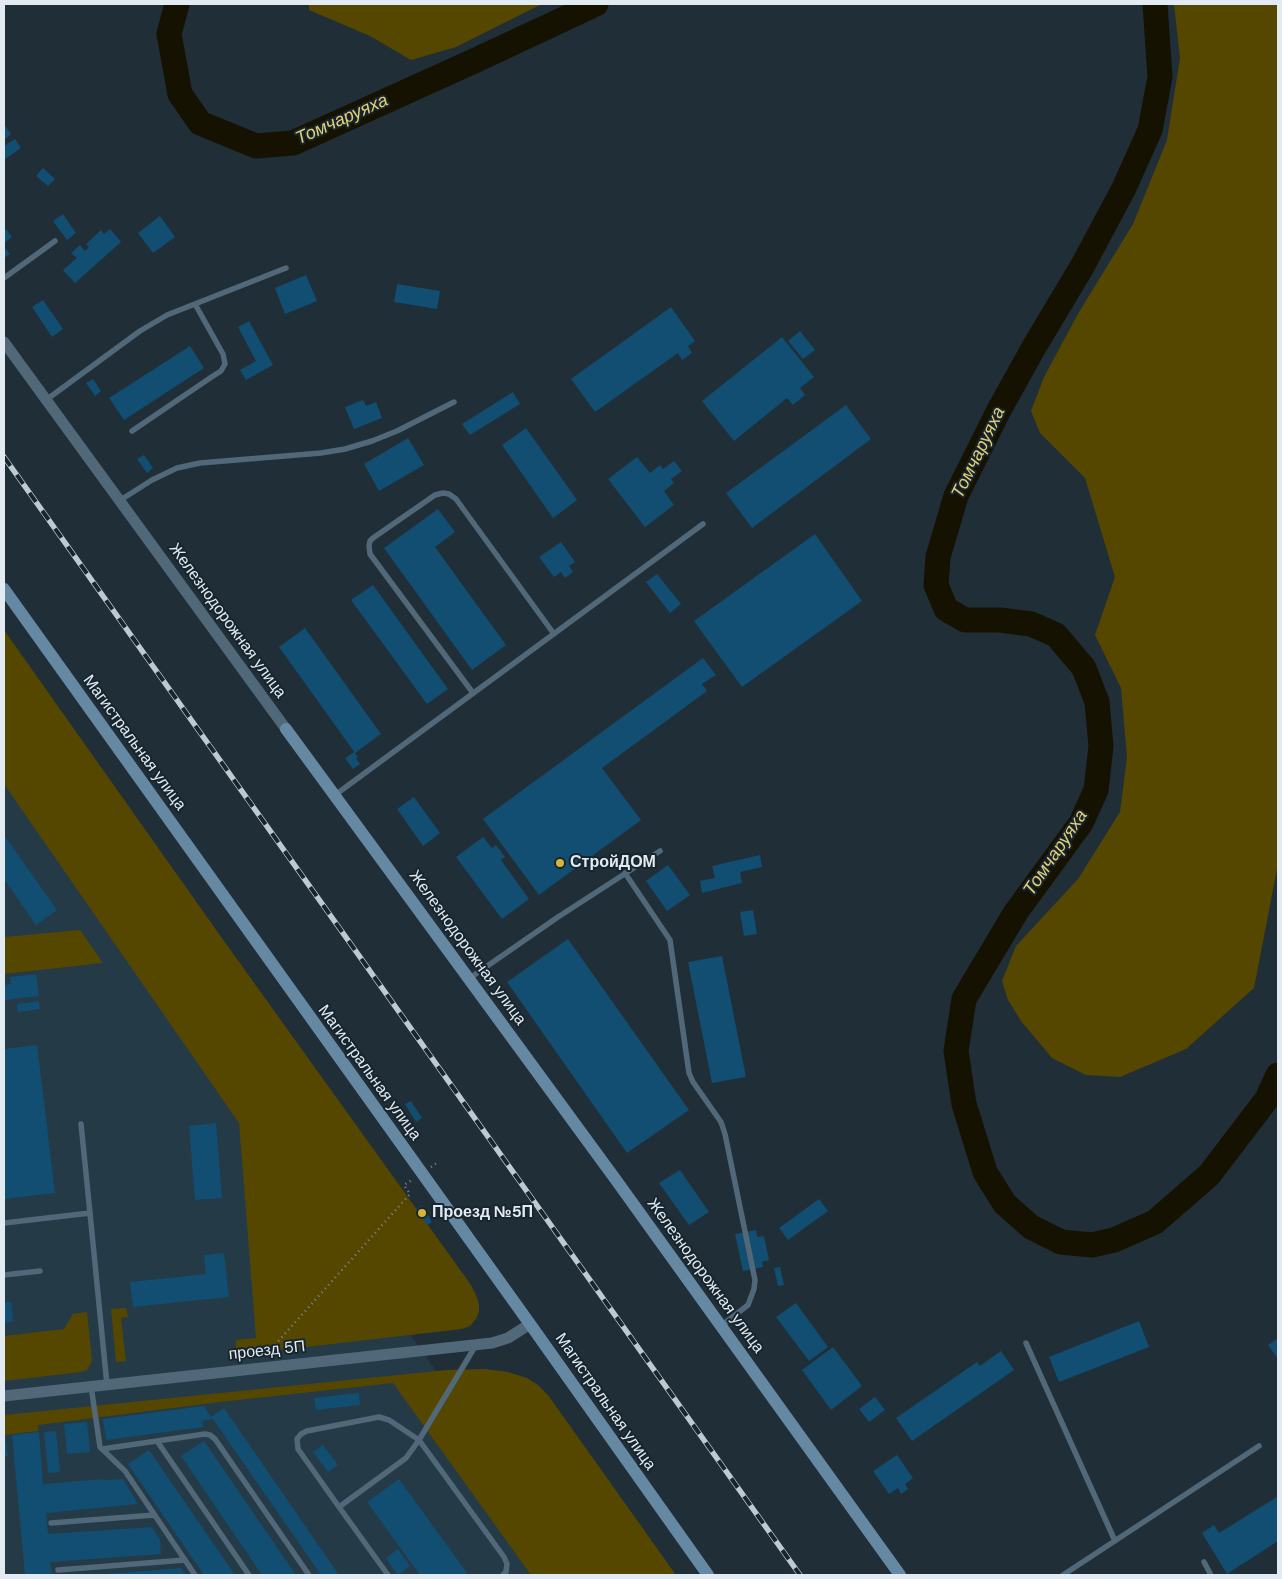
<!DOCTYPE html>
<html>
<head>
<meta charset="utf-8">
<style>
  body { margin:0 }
  #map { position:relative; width:1282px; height:1579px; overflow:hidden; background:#202e38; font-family:"DM Sans",sans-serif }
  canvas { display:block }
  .frame { position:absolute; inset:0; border:5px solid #e2ebf1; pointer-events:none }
</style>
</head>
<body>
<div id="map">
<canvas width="1282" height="1579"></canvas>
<div class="frame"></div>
</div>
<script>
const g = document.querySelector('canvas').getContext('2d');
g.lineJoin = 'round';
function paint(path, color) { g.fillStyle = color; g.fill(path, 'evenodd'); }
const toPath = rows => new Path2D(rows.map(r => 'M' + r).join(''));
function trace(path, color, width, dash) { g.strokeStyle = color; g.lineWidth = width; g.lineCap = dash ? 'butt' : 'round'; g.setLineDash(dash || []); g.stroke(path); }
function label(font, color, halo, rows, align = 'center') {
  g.font = font + ' "DM Sans",sans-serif'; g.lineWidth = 4; g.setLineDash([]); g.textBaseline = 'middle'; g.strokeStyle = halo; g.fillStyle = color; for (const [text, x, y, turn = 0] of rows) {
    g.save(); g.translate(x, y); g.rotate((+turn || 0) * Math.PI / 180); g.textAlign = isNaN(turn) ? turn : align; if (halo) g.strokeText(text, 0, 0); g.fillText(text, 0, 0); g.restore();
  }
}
paint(toPath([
  [4,742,254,1112,579,1575,4,1575]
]), '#253a47');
paint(toPath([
  [309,4,542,4,456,47,411,60,370,36,309,10],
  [1174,4,1278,4,1278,864,1254,988,1186,1049,1120,1077,1086,1075,1052,1058,1021,1021,1008,1000,1002,981,1016,946,1078,879,1120,812,1127,757,1121,688,1095,635,1115,577,1085,478,1040,433,1031,411,1044,377,1079,312,1133,224,1167,140,1180,58],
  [4,630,224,941,471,1285,476,1295,479,1304,479,1312,476,1319,470,1326,462,1329,228,1356,227,1349,236,1348,236,1340,256,1338,239,1123,4,784],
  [80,930,103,963,4,974,4,937],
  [126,1308,128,1317,121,1318,126,1361,116,1362,111,1309],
  [87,1312,92,1361,87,1370,81,1372,4,1381,4,1336,64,1329,73,1314],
  [485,1369,508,1372,527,1378,538,1385,548,1395,676,1575,531,1575,393,1383,220,1402,38,1425,38,1431,4,1435,4,1415,447,1370]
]), '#554700');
trace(toPath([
  [177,4,169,34,180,94,200,123,256,146,293,143,474,61,596,4],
  [1155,4,1160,77,1150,130,1124,188,1083,265,1034,347,999,410,956,496,938,557,936,585,946,609,965,620,1000,620,1031,624,1056,635,1084,668,1097,702,1101,746,1096,790,1081,823,1016,912,964,999,956,1051,964,1104,985,1172,1005,1204,1031,1227,1061,1242,1092,1245,1114,1240,1155,1222,1209,1175,1267,1099,1278,1075]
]), '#161202', 25);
paint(toPath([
  [4,124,11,134,4,140],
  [15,139,21,148,4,160,4,146],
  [43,168,55,179,48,186,36,176],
  [63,214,76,233,67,240,53,221],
  [160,216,175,237,153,253,138,233],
  [6,229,12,237,4,243,4,231],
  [110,229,121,242,75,283,63,270,77,258,71,253,80,245,85,251,89,247,86,244,101,230,104,234],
  [6,249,10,254,4,258,4,251],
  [306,275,317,301,285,314,275,288],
  [397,284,440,291,437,309,394,302],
  [43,300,63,329,52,337,32,307],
  [671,307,695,341,688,346,692,353,682,360,678,353,595,412,571,379],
  [249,321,273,365,246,380,240,370,256,361,238,327],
  [800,331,815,350,803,359,788,341],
  [782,337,814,377,800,388,805,395,793,405,787,398,734,441,702,401],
  [190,346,204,368,124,420,109,398],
  [93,379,101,391,95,396,86,383],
  [513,392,520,404,470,435,462,424],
  [363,400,366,406,376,402,382,418,354,429,345,407],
  [846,405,871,439,752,528,726,493],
  [526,428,577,500,553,518,502,445],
  [408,438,424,465,379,491,364,464],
  [144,455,153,468,147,473,137,459],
  [637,457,650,473,660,465,663,469,674,461,682,471,671,479,674,483,664,491,674,505,645,527,608,479],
  [438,509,455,532,435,547,506,645,472,670,384,548],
  [815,534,862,601,742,687,694,621],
  [561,542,575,562,569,566,573,572,565,578,561,572,554,577,539,557],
  [657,574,681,604,670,613,646,582],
  [373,585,448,689,427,704,351,600],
  [305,628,381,734,355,753,279,647],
  [703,658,716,675,702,684,707,691,602,768,641,820,539,895,483,819],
  [354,752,358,757,356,758,360,764,353,769,345,758],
  [414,797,440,833,423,846,397,809],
  [4,835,57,910,36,925,4,879],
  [483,837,492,848,496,845,505,857,501,860,529,899,502,919,456,857],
  [760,855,762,867,740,872,742,883,702,893,700,881,715,878,712,866],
  [668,865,690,895,667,911,646,881],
  [753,910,757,934,744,936,740,912],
  [568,939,689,1110,627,1153,507,982],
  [722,956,746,1077,712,1083,688,962],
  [36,974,39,996,5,1000,4,985,11,984,10,977],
  [39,1001,40,1009,18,1012,17,1004],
  [37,1045,55,1193,4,1199,4,1049],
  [411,1101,422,1118,416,1122,405,1104],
  [216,1123,222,1198,195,1200,189,1126],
  [680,1170,709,1212,689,1225,659,1183],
  [819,1199,828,1211,788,1240,779,1228],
  [422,1206,432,1222,427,1225,416,1209],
  [756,1230,757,1237,764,1236,769,1260,762,1262,763,1267,743,1271,735,1234],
  [224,1253,229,1297,133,1307,130,1282,206,1274,204,1255],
  [780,1267,784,1285,778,1286,774,1268],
  [4,1302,11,1302,13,1322,4,1323],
  [796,1303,828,1347,809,1361,776,1317],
  [1139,1321,1149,1347,1059,1382,1049,1357],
  [1278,1338,1278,1359,1268,1345],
  [833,1347,862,1386,831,1410,802,1370],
  [1001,1351,1014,1370,912,1441,896,1418,977,1362,980,1366],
  [359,1393,360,1405,316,1410,314,1398],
  [875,1397,885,1410,869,1422,859,1409],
  [204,1406,211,1417,224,1408,339,1575,321,1575,213,1419,202,1421,203,1427,106,1440,103,1419],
  [87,1422,90,1452,67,1454,64,1424],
  [56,1431,60,1472,48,1473,44,1432],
  [39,1432,43,1484,104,1479,104,1480,123,1479,138,1504,46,1513,48,1534,152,1527,160,1540,161,1554,50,1562,52,1575,25,1575,12,1435],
  [4,1433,5,1433,8,1456,4,1456],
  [204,1441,296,1575,262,1575,181,1456],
  [323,1445,338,1465,328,1472,313,1452],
  [149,1450,235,1575,204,1575,128,1464],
  [897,1455,913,1478,905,1484,908,1489,901,1494,898,1488,889,1494,873,1471],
  [399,1479,467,1573,465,1575,420,1575,367,1502],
  [1277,1497,1278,1499,1278,1541,1227,1574,1202,1533,1214,1525,1219,1533],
  [398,1549,410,1566,398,1575,386,1558],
  [181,1568,186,1575,108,1575,108,1574]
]), '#114e71');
trace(toPath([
  [431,1167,438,1162],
  [265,1356,410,1194,404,1185,412,1180]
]), '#7d8891', 2.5, [1, 4]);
trace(toPath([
  [4,278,55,241],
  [46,400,140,331,167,315,286,268],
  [132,431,213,376,221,371,225,364,223,354,195,304],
  [119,501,152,480,177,468,200,463,321,453,345,449,372,441,397,431,454,402],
  [473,693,370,554,369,546,370,541,373,538,435,495,443,493,449,494,456,499,554,634],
  [335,795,703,524],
  [625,873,670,940,689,1073,693,1082,721,1122,725,1134,755,1280,754,1289,748,1305,721,1326],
  [470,978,558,917,660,851],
  [90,1213,107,1385],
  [4,1223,90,1213,81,1124],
  [4,1275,40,1271],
  [1026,1343,1115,1541],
  [91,1386,100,1447,125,1471,195,1575],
  [157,1441,249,1575],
  [102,1449,205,1434,210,1435,215,1439,309,1575],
  [339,1507,298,1449,297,1439,301,1434,307,1431,379,1417,389,1420,419,1440,504,1557,507,1564,506,1572,503,1575],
  [51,1523,154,1515],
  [1204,1562,1211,1575],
  [58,1570,185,1560],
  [388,1575,339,1507,406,1458,419,1440,476,1345],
  [1063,1575,1259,1446]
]), '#516878', 5.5);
trace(toPath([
  [4,342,286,729],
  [4,1396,492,1343,508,1338,530,1324]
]), '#516878', 11);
trace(toPath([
  [4,589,530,1324,708,1575],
  [286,729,616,1180,900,1575]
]), '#6589a3', 12);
const rail = toPath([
  [4,457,800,1575]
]);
trace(rail, '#bfc9d0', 5.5);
trace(rail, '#17252e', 4, [11]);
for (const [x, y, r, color] of [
  [560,863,5,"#d3b635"],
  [422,1213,5,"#d3b635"]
]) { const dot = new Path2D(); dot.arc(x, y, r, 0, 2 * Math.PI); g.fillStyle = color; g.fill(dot); trace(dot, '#17252e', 2); }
label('16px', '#e2ebf1', '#17252e', [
  ["Железнодорожная улица",227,621,54],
  ["Магистральная улица",134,743,54],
  ["Железнодорожная улица",467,948,54],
  ["Магистральная улица",369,1073,54],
  ["Железнодорожная улица",705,1276,54],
  ["проезд 5П",267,1351,-6],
  ["Магистральная улица",605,1402,55]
]);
label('bold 16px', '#e2ebf1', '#17252e', [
  ["СтройДОМ",570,863],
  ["Проезд №5П",432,1213]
], 'left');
label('italic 18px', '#e4cf75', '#17252e', [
  ["Томчаруяха",342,120,-24],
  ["Томчаруяха",979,453,-64],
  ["Томчаруяха",1056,853,-56]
]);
</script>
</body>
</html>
